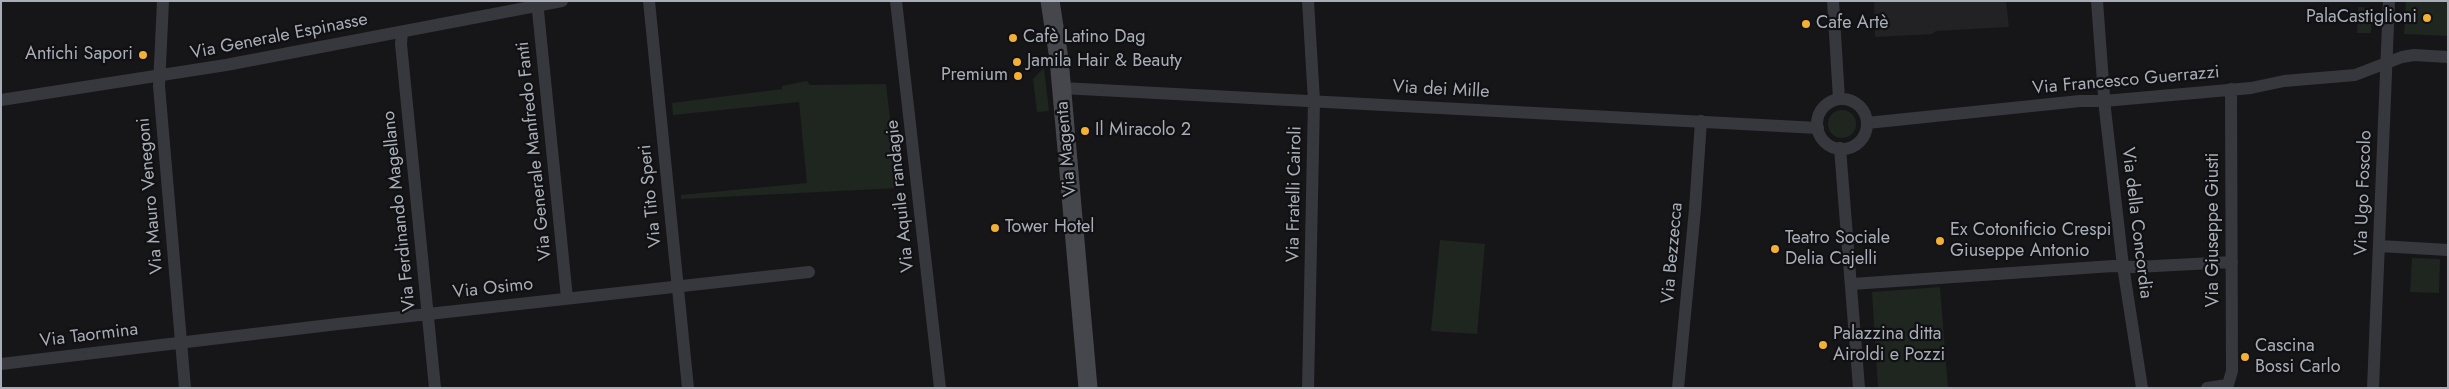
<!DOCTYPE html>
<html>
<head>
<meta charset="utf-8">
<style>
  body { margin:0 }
  #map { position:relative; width:2449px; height:389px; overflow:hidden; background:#161618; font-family:Jost,sans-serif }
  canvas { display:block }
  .frame { position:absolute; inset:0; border:2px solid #a8adb8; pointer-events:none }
</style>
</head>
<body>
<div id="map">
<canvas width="2449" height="389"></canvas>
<div class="frame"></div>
</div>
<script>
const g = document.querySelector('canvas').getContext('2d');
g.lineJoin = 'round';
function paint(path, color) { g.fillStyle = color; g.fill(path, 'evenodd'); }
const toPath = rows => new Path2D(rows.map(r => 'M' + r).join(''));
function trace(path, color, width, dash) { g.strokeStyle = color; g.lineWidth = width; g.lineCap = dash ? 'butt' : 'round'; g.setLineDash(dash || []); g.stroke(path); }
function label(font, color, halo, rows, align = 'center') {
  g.font = font + ' Jost,sans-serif'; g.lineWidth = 4.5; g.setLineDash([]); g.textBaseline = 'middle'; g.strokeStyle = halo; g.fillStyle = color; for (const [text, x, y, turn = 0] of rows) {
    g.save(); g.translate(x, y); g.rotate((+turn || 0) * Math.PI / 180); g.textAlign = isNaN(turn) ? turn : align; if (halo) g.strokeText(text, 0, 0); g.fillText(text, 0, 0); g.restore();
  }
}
paint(toPath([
  [1874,1,2006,1,2009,27,1936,31,1932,34,1875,37]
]), '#222225');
paint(toPath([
  [2406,1,2448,1,2448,36,2404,34],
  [2358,7,2372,8,2371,33,2357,33],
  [1044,68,1049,111,1037,112,1033,79],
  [807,81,810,85,886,84,898,188,681,199,681,195,807,183,799,102,673,115,672,103,782,89,782,86],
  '1828 124a14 14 0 1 1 28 0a14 14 0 1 1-28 0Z',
  [1440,240,1485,244,1477,334,1431,331],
  [2412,258,2440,259,2439,293,2410,292],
  [1940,287,1948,388,1878,388,1872,292]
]), '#1e261f');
trace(toPath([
  [163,1,159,86,185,388],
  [537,1,567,298],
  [649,1,688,388],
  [896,1,940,388],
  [1308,1,1314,101,1308,388],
  [1833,1,1839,99],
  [2097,1,2105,109,2123,266,2142,388],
  [402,32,401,44,435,388],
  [1062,88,1818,128],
  '1817 124a25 25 0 1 1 50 0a25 25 0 1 1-50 0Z',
  [1,100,226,65,562,1],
  [1867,123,2080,101,2104,101,2251,88,2284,81,2355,75,2402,57,2414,55,2448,57],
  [1840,148,1859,388],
  [2380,246,2448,250],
  [1852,284,2113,266,2136,267,2232,262],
  [1,364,338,324,809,272],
  [1678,388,1695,209,1701,121],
  [2207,388,2227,385],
  [2227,388,2232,371,2231,89],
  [2373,388,2389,1]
]), '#37383d', 12);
trace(toPath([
  [1050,1,1059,59,1088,388]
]), '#45474d', 19);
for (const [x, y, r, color] of [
  [2427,18,5,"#f2b134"],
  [1806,24,5,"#f2b134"],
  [1013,38,5,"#f2b134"],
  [143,55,5,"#f2b134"],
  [1017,62,5,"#f2b134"],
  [1018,76,5,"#f2b134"],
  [1085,131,5,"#f2b134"],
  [995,228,5,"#f2b134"],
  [1940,241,5,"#f2b134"],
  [1775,249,5,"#f2b134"],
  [1823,345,5,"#f2b134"],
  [2245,357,5,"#f2b134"]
]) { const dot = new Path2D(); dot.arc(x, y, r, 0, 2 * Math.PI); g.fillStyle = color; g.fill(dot); trace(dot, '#111113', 2); }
label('18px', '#a8adb8', '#111113', [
  ["PalaCastiglioni",2417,18,"right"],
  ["Cafe Artè",1816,24],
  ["Cafè Latino Dag",1023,38],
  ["Antichi Sapori",133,55,"right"],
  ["Jamila Hair & Beauty",1027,62],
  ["Premium",1008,76,"right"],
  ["Il Miracolo 2",1095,131],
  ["Tower Hotel",1005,228],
  ["Ex Cotonificio Crespi",1950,231],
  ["Giuseppe Antonio",1950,252],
  ["Teatro Sociale",1785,239],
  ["Delia Cajelli",1785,260],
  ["Palazzina ditta",1833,335],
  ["Airoldi e Pozzi",1833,356],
  ["Cascina",2255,347],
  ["Bossi Carlo",2255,368]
], 'left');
label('18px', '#a8adb8', '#111113', [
  ["Via Generale Espinasse",279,37,-11],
  ["Via Francesco Guerrazzi",2126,81,-5],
  ["Via dei Mille",1441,90,3],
  ["Via Magenta",1067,149,-95],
  ["Via Generale Manfredo Fanti",535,151,-96],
  ["Via Ugo Foscolo",2364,193,-88],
  ["Via Fratelli Cairoli",1295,194,-89],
  ["Via Mauro Venegoni",151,196,-95],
  ["Via Tito Speri",651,196,-96],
  ["Via Aquile randagie",901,196,-96],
  ["Via Ferdinando Magellano",400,211,-96],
  ["Via della Concordia",2136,223,83],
  ["Via Giuseppe Giusti",2214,230,-90],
  ["Via Bezzecca",1673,253,-85],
  ["Via Osimo",493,289,-6],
  ["Via Taormina",89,336,-7]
]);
</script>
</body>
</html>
